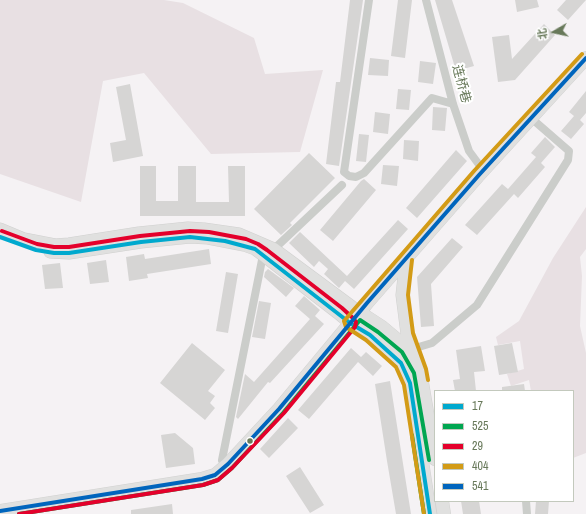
<!DOCTYPE html>
<html>
<head>
<meta charset="utf-8">
<style>
  body { margin:0 }
  #map { position:relative; width:586px; height:514px; overflow:hidden; background:#f5f2f4; font-family:"Archivo Narrow","Noto Sans SC",sans-serif }
  canvas { display:block }
  .legend { position:absolute; left:434px; top:390px; width:140px; height:112px; box-sizing:border-box; background:#fff; border:1px solid #c3c9bd; margin:0; padding:5px 7px; list-style:none; font-size:12px; color:#68795a }
  .legend li { display:flex; align-items:center; gap:8px; height:20px }
  .legend b { width:20px; border:1px solid #c3c9bd }
  .north { position:absolute; left:534px; top:12px; width:40px; height:40px; -webkit-text-stroke:3px #fff; paint-order:stroke; rotate:261deg; font-size:11px; font-weight:700; line-height:16px; text-align:center; color:#68795a }
  .north::after { content:''; display:block; margin:auto; width:14px; height:18px; background:#68795a; clip-path:polygon(50% 0,100% 100%,50% 72%,0 100%) }
</style>
</head>
<body>
<div id="map">
<canvas width="586" height="514"></canvas>
<ul class="legend">
<li><b style="height:5px;background:#00a9ce"></b>17</li>
<li><b style="height:5px;background:#00a651"></b>525</li>
<li><b style="height:5px;background:#e4002b"></b>29</li>
<li><b style="height:5px;background:#d39b16"></b>404</li>
<li><b style="height:5px;background:#0065bd"></b>541</li>
</ul>
<div class="north">北</div>
</div>
<script>
const g = document.querySelector('canvas').getContext('2d');
g.lineJoin = 'round';
function paint(path, color) { g.fillStyle = color; g.fill(path, 'evenodd'); }
const toPath = rows => new Path2D(rows.map(r => 'M' + r).join(''));
function trace(path, color, width, dash) { g.strokeStyle = color; g.lineWidth = width; g.lineCap = dash ? 'butt' : 'round'; g.setLineDash(dash || []); g.stroke(path); }
function label(font, color, halo, rows, align = 'center') {
  g.font = font + ' "Archivo Narrow","Noto Sans SC",sans-serif'; g.lineWidth = 4; g.setLineDash([]); g.textBaseline = 'middle'; g.strokeStyle = halo; g.fillStyle = color; for (const [text, x, y, turn = 0] of rows) {
    g.save(); g.translate(x, y); g.rotate((+turn || 0) * Math.PI / 180); g.textAlign = isNaN(turn) ? turn : align; if (halo) g.strokeText(text, 0, 0); g.fillText(text, 0, 0); g.restore();
  }
}
paint(toPath([
  [0,0,164,0,183,3,254,38,265,74,323,70,300,152,211,154,144,73,103,81,81,202,0,174],
  [586,207,586,249,580,257,582,276,580,326,586,353,586,453,573,458,573,391,531,391,529,380,511,386,507,374,524,369,520,341,498,345,496,337,519,321,553,258]
]), '#e8e0e3');
paint(toPath([
  [350,0,363,0,339,166,326,164,336,82,340,82],
  [398,0,412,0,405,58,391,56],
  [435,0,452,0,474,66,456,71],
  [515,0,537,0,539,7,517,12],
  [566,0,586,0,568,20,557,10],
  [544,24,555,35,515,80,498,82,492,37,509,35,512,59],
  [370,58,389,60,388,76,368,75],
  [420,61,436,63,433,84,418,82],
  [130,84,143,156,113,162,110,143,126,140,116,87],
  [398,89,411,90,409,110,396,109],
  [586,91,586,113,580,120,584,124,571,139,561,131,574,116,569,112],
  [433,107,447,108,445,131,432,130],
  [375,112,390,114,388,134,373,132],
  [359,134,369,135,366,162,356,161],
  [545,137,555,147,541,163,545,167,518,198,514,194,477,235,465,225,502,184,508,189,536,157,531,153],
  [404,140,419,141,418,161,403,159],
  [456,150,467,161,417,218,406,208],
  [309,153,335,178,290,223,292,225,281,235,254,209],
  [383,165,399,166,397,186,381,184],
  [140,166,156,166,156,201,178,201,178,166,196,166,196,202,229,202,228,166,245,166,245,216,140,216],
  [364,179,376,190,333,241,320,230,361,181],
  [398,220,408,229,354,289,345,281,339,288,324,274,328,269,319,261,314,267,289,243,300,232,347,276],
  [452,238,463,247,431,284,434,326,421,327,417,277],
  [209,249,211,264,147,274,148,278,129,281,126,257,144,254,145,259],
  [106,260,109,282,90,284,87,263],
  [60,263,63,288,45,289,42,265],
  [268,269,294,288,286,297,264,277,265,272],
  [226,272,238,274,228,333,216,331],
  [304,296,320,310,315,316,324,324,270,383,268,382,238,419,236,417,245,374,254,382,310,319,295,306],
  [259,301,271,303,265,339,252,337],
  [192,343,225,370,208,391,215,396,210,403,215,408,205,420,160,383],
  [512,343,518,372,499,375,494,346],
  [481,346,485,371,474,372,476,391,455,391,453,380,460,379,456,350],
  [351,348,361,357,366,352,382,366,373,376,358,362,309,419,298,410],
  [390,381,404,470,411,514,396,514,387,461,375,384],
  [524,384,525,391,502,391,502,387],
  [288,418,298,428,269,458,260,449],
  [175,433,193,448,195,464,166,468,161,435],
  [300,467,324,505,310,513,286,476],
  [461,501,479,501,481,514,463,514],
  [536,501,549,501,548,514,535,514],
  [172,504,173,514,131,514,131,510]
]), '#d6d5d4');
const secondary = toPath([
  [0,229,24,239,55,245,69,244,139,233,188,228,204,229,239,234,274,249,359,312],
  [50,252,69,253,141,242,190,237,208,238,244,245,255,249,263,255,338,313,350,323],
  [406,259,402,295,407,334,415,356]
]);
const primary = toPath([
  [359,312,382,327,407,348,420,371,435,459],
  [350,323,370,335,401,363,410,383,430,514],
  [442,501,444,514],
  [0,511,202,479,215,475,228,464,279,409,367,303,479,175,586,58]
]);
trace(secondary, '#d0d0cf', 13);
trace(primary, '#d1d1d0', 14);
trace(toPath([
  [369,0,344,172,349,176,356,177,364,173,432,98,453,104],
  [426,0,453,104,469,151,483,170],
  [412,349,432,343,477,305,568,160,569,151,531,118],
  [222,460,263,255,274,249,342,185],
  [526,501,527,514]
]), '#cbcdca', 8);
trace(secondary, '#e0e0df', 12);
trace(primary, '#e0e0df', 13);
trace(toPath([
  [0,237,36,250,54,253,69,253,141,242,190,237,225,241,255,249,350,323,370,335,401,363,410,383,430,514]
]), '#00a9ce', 4);
trace(toPath([
  [412,435,424,514],
  [19,514,203,485,218,480,232,468,283,413,360,320,378,332,402,352,414,373,429,460]
]), '#00a651', 4);
trace(toPath([
  [2,231,37,244,54,247,69,247,140,236,190,231,209,232,246,239,258,244,267,250,342,308,354,319,356,322,355,327,284,413,232,468,218,480,203,485,19,514]
]), '#e4002b', 4);
trace(toPath([
  [412,260,408,295,413,333,426,369,428,380],
  [424,514,404,385,396,367,366,340,346,327,344,321,474,171,582,54]
]), '#d39b16', 4);
trace(toPath([
  [0,511,202,479,215,475,228,464,279,409,367,303,479,175,586,58]
]), '#0065bd', 4);
for (const [x, y, r, color] of [
  [250,441,3.5,"#68795a"]
]) { const dot = new Path2D(); dot.arc(x, y, r, 0, 2 * Math.PI); g.fillStyle = color; g.fill(dot); trace(dot, '#fff', 1.5); }
label('13px', '#68795a', '#fff', [
  ["连桥巷",461,84,75]
]);
</script>
</body>
</html>
